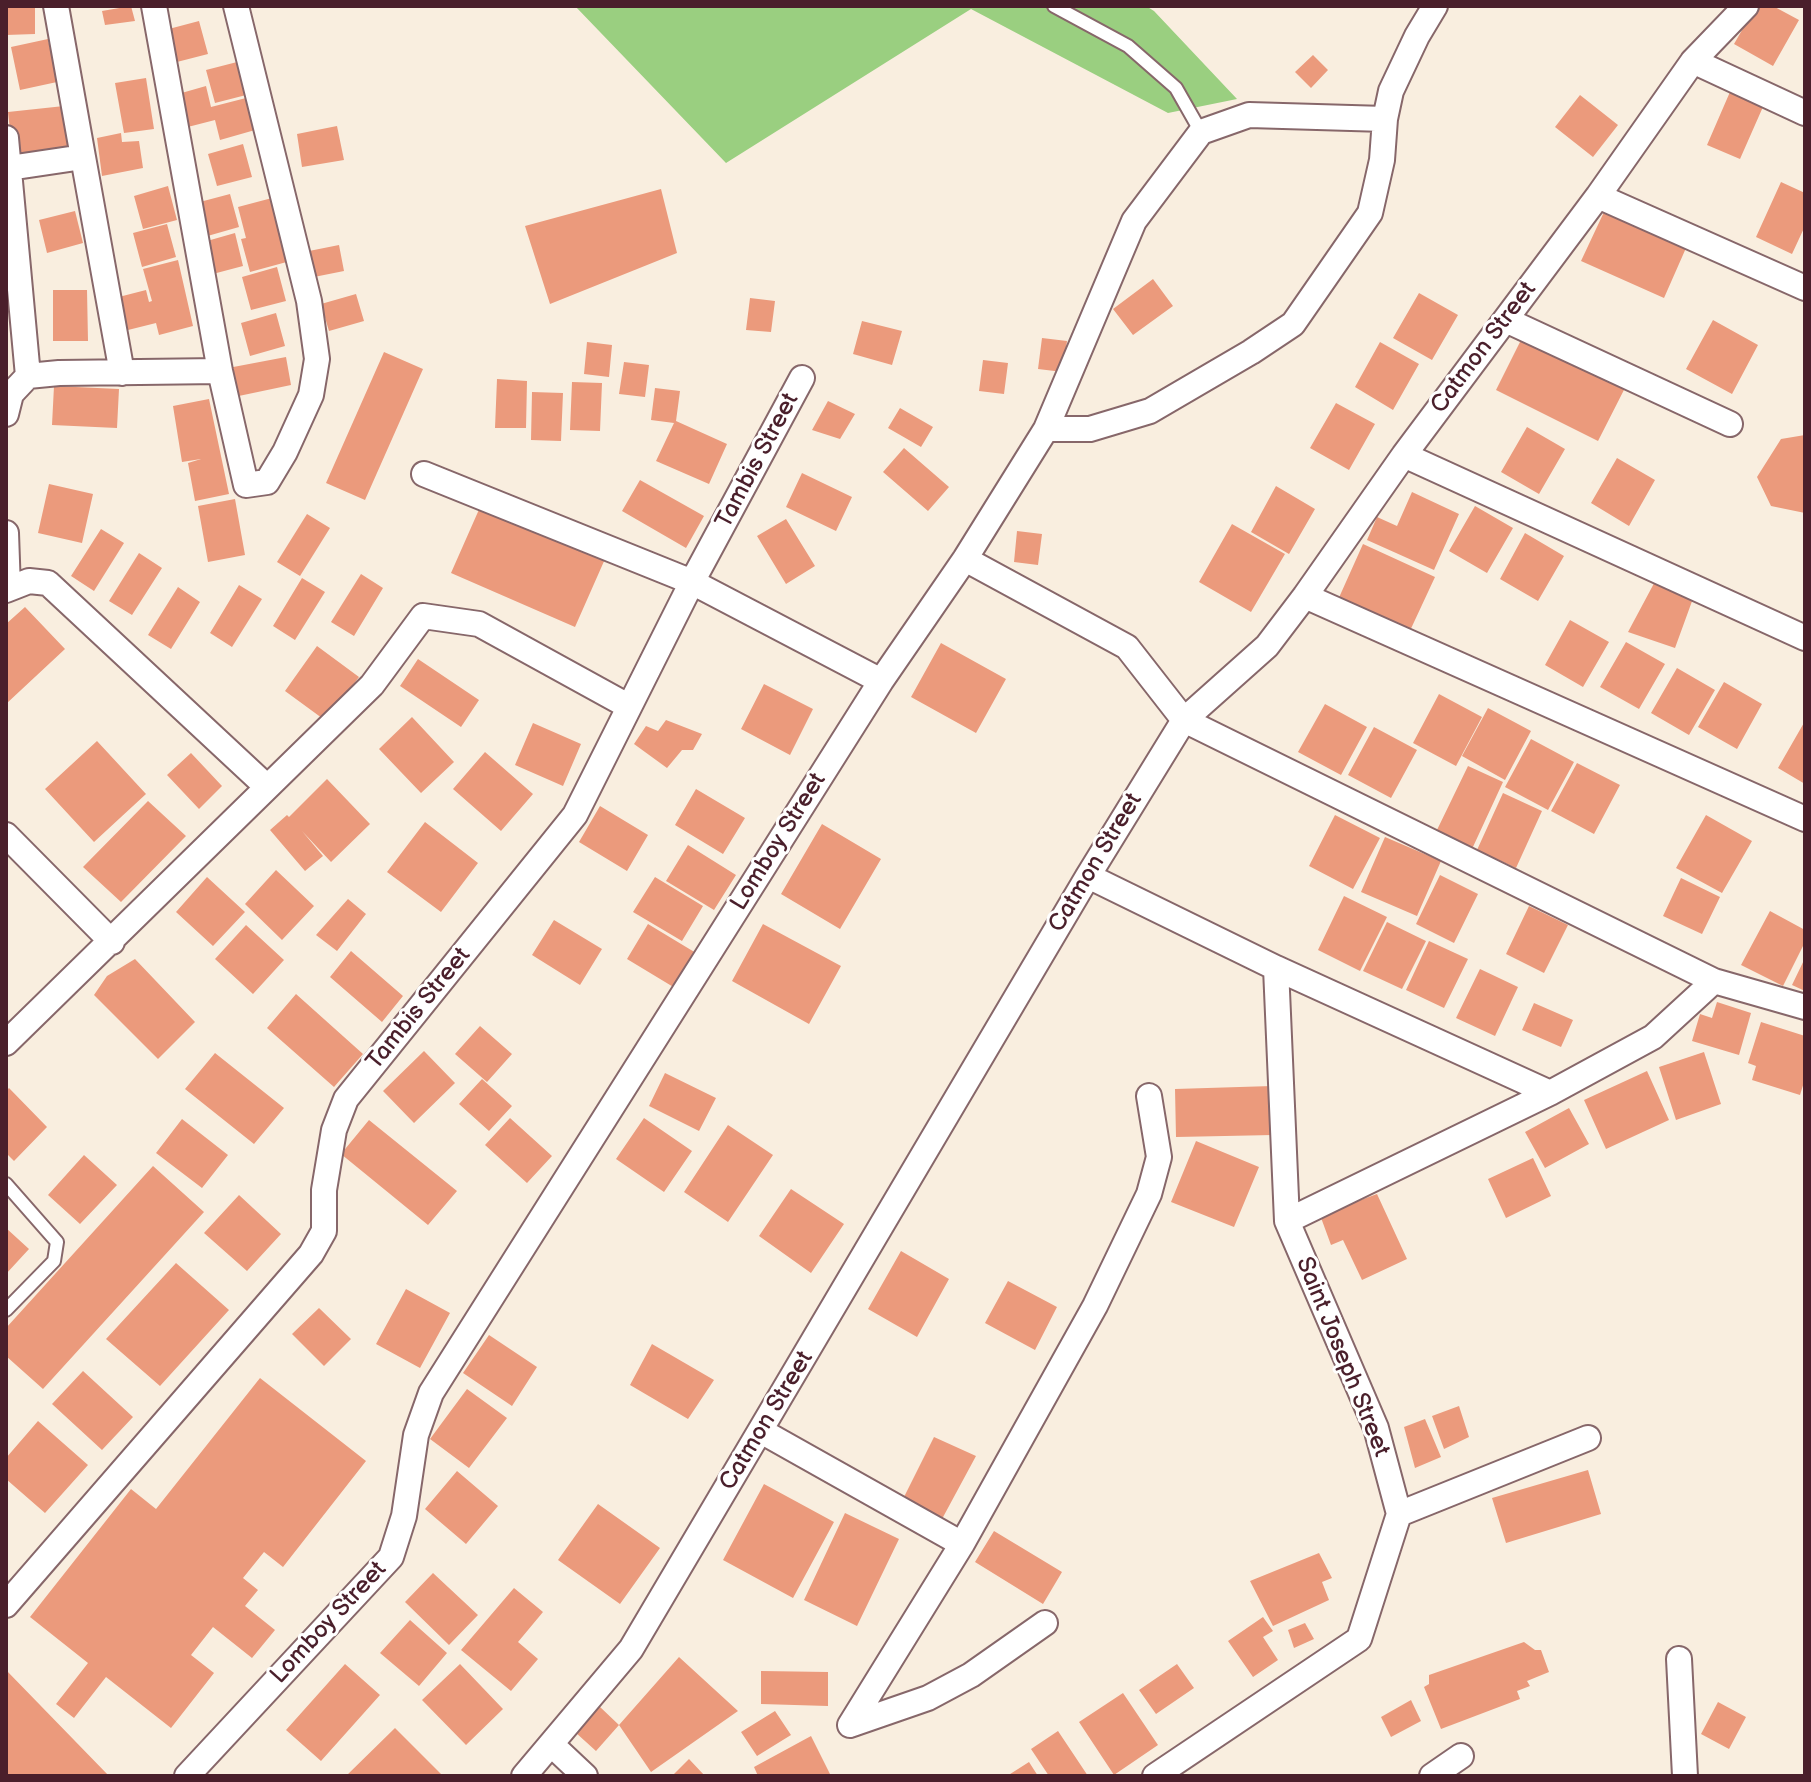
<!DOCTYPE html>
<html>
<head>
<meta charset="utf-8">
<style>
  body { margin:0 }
  #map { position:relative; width:1811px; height:1782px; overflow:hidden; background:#f9eedf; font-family:"Balsamiq Sans",sans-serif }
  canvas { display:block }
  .frame { position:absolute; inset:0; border:8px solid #4a1f2b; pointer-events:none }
</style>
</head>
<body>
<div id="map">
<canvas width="1811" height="1782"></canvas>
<div class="frame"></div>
</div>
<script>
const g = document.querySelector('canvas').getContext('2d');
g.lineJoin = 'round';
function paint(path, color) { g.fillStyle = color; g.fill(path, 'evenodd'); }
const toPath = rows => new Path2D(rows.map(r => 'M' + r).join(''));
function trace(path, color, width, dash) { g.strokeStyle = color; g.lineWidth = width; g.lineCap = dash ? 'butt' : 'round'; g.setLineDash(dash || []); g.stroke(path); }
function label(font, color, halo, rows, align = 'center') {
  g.font = font + ' "Balsamiq Sans",sans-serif'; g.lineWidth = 6; g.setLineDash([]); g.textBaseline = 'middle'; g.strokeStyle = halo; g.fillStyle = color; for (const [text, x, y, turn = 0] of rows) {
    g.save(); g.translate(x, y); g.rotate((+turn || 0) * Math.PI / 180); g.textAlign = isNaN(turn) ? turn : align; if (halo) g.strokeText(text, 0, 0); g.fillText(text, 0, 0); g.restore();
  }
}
paint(toPath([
  [575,6,1146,6,1154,11,1237,99,1168,113,971,9,726,163]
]), '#9acf80');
paint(toPath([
  [6,6,35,6,35,34,6,35],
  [131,6,135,21,105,25,102,11],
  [1756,6,1773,6,1799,20,1773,66,1734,44],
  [199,21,208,54,173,63,165,30],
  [48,39,57,82,20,90,11,47],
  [1313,55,1328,70,1311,88,1295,72],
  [241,61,250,94,215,103,206,70],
  [146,78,154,129,124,133,115,83],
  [1733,85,1766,100,1740,159,1707,145],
  [206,86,211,107,246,98,255,130,220,140,215,120,180,129,171,96],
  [1580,95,1618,125,1593,157,1555,127],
  [64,106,69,152,13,158,8,112],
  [337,126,344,160,302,167,297,134],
  [121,133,122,142,139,141,143,168,102,176,97,138],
  [243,144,252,177,217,186,208,154],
  [1781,182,1805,193,1805,226,1792,254,1756,237],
  [168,186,177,220,143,229,134,196],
  [661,189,677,253,550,304,525,226],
  [230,194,239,227,204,237,196,203],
  [272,198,294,260,250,272,241,239,246,238,238,207],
  [75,211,83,243,47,253,39,220],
  [1604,212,1686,248,1664,298,1581,261],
  [167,224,176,257,142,267,133,233],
  [235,233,243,266,209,275,200,243],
  [339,245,344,271,309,278,304,252],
  [178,260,193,326,159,335,156,323,120,332,111,299,146,290,149,302,152,301,143,269],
  [277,267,286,301,251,310,242,277],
  [1153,279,1173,306,1133,335,1113,309],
  [53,290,87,290,88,341,53,341],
  [1419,293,1458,315,1432,360,1393,338],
  [356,294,364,321,329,331,321,304],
  [750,298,775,301,771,332,746,330],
  [276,313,285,346,250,356,241,323],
  [1713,320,1758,345,1732,394,1686,369],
  [862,321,902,331,892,365,853,354],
  [1525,332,1627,384,1598,441,1496,390],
  [1042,338,1067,341,1063,372,1038,369],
  [587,342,612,345,609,377,584,374],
  [1380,342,1419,364,1393,410,1355,387],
  [384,352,423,369,365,500,326,483],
  [286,357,291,385,234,397,228,368],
  [983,360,1008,363,1004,394,979,391],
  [624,362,649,365,645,397,619,394],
  [497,379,527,381,526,428,495,428],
  [572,382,602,383,600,431,570,430],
  [54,386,119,389,117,428,52,425],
  [655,388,680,391,676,421,727,444,709,484,656,461,674,423,651,420],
  [532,392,563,393,561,441,531,440],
  [209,399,229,494,195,501,188,463,201,459,182,462,173,406],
  [828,401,855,414,840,439,812,430],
  [1336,403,1375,424,1349,470,1310,448],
  [900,408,933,427,921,447,888,428],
  [1527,427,1565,449,1539,494,1501,472],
  [1805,435,1805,513,1771,506,1757,477,1781,439],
  [904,448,949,487,928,511,883,472],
  [1617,458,1655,480,1629,526,1591,503],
  [802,473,852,497,836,531,786,507],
  [640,480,704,516,686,548,622,511],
  [49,484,93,494,82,543,38,533],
  [1276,486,1315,509,1289,554,1251,532],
  [1412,492,1459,514,1434,570,1367,540,1377,517,1397,526],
  [235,499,245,555,208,562,198,506],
  [481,505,605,559,575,627,451,573],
  [1475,506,1513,528,1487,573,1449,551],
  [307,514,330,528,300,576,277,562],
  [786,519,815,566,786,584,757,536],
  [1232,524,1285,554,1251,612,1199,582],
  [101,529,124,543,94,591,71,576],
  [1017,531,1042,534,1038,565,1014,562],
  [1525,533,1564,556,1538,601,1500,579],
  [1363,544,1435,577,1408,635,1337,602],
  [139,553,162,568,132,615,109,601],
  [361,574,383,588,354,636,331,622],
  [1659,574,1695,593,1675,648,1628,632],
  [302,578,325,592,295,640,273,626],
  [239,585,262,599,232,647,210,633],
  [178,587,200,602,171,649,148,635],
  [25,607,65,649,6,704,6,624],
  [1570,620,1609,642,1583,687,1545,665],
  [1626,642,1665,664,1639,709,1600,687],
  [941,643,1006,679,976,733,911,697],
  [317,646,359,677,326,721,285,691],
  [418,659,479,700,461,727,400,686],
  [1677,668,1715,690,1689,735,1651,713],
  [1724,682,1762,704,1737,749,1698,727],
  [764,684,813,709,790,755,741,729],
  [1439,694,1482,717,1456,766,1413,743],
  [1325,704,1367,727,1341,775,1298,752],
  [1488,708,1531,731,1505,780,1462,756],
  [412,717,454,762,421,793,379,749],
  [666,720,702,734,693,750,682,750,667,768,634,744,646,726,658,731],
  [1805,721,1805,784,1778,768],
  [533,723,581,744,563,786,515,765],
  [1374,727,1417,750,1391,798,1348,775],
  [1531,739,1574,762,1548,810,1505,787],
  [97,741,146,794,94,842,45,789],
  [485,752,533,794,501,831,453,789],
  [191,753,222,786,199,809,167,775],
  [1577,763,1620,785,1594,834,1551,811],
  [1468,766,1503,782,1472,849,1436,832],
  [327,779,370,824,331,862,302,831,323,856,305,871,270,830,287,815,289,817],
  [696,789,745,818,723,854,675,825],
  [1503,793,1542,811,1516,868,1477,850],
  [148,801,186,836,121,902,83,867],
  [600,806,648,835,627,871,579,842],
  [1335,815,1380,838,1353,889,1309,866],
  [1706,815,1752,841,1722,893,1676,868],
  [425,822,478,863,441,912,387,872],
  [822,824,881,859,840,929,781,894],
  [1385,837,1441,861,1417,916,1361,892],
  [688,845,736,875,714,910,666,881],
  [276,870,314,906,282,940,245,904],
  [1440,875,1478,894,1454,943,1416,924],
  [207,877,245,912,213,946,176,912],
  [655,877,703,906,682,941,633,912],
  [1681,878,1720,897,1702,934,1663,916],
  [1344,896,1387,917,1360,971,1318,950],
  [348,899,366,914,337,951,316,935],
  [1529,906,1568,925,1544,973,1506,954],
  [1770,911,1805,930,1805,942,1783,986,1741,965],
  [554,920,602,949,580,985,532,955],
  [1387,922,1426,941,1402,989,1363,971],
  [648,924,696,953,675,988,627,959],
  [763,924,841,966,809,1024,732,981],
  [246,925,284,960,253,994,215,959],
  [1429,941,1468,959,1444,1008,1406,990],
  [351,951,403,996,382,1022,330,977],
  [1805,958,1805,991,1792,985],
  [135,959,195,1022,158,1059,94,995,107,976],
  [1480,969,1518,987,1495,1036,1456,1018],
  [296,994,363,1054,334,1087,267,1028],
  [1717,1002,1751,1013,1739,1055,1692,1041,1700,1014,1712,1018],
  [1534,1003,1573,1020,1561,1047,1522,1030],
  [1761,1022,1805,1036,1805,1079,1800,1095,1752,1080,1756,1066,1748,1063],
  [480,1026,512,1054,487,1082,455,1054],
  [424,1051,455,1083,414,1123,383,1091],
  [1704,1052,1721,1104,1676,1120,1659,1067],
  [215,1053,284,1108,254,1144,185,1089],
  [1647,1071,1669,1120,1606,1149,1584,1100],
  [665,1073,716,1098,699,1131,649,1106],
  [482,1079,512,1106,489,1131,459,1104],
  [1272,1086,1273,1135,1176,1137,1175,1089],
  [9,1088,47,1127,14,1161,6,1153,6,1091],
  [1569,1108,1589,1144,1545,1168,1525,1132],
  [510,1118,552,1156,527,1183,485,1145],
  [644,1118,692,1151,664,1192,616,1159],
  [182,1119,228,1155,202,1188,156,1153],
  [369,1120,457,1191,428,1225,341,1154],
  [728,1125,773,1155,728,1222,684,1192],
  [1196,1141,1259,1167,1234,1227,1171,1202],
  [84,1155,117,1185,80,1224,48,1195],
  [1533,1158,1551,1196,1506,1218,1488,1179],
  [153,1166,204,1212,43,1389,6,1356,6,1328],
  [791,1189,844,1224,811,1273,759,1236],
  [1377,1194,1407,1259,1362,1280,1343,1240,1331,1245,1320,1215],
  [239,1195,281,1234,247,1271,204,1233],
  [6,1228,29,1249,6,1274],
  [901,1251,949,1279,917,1337,868,1309],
  [176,1263,229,1310,160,1386,106,1339],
  [1008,1281,1057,1307,1035,1350,985,1323],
  [406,1289,450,1313,420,1368,376,1344],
  [319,1308,351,1339,324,1366,292,1334],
  [489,1335,537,1367,512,1406,463,1373],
  [652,1344,714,1380,688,1419,630,1385],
  [83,1371,133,1417,102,1450,52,1404],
  [260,1378,366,1461,283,1567,264,1552,243,1578,258,1590,245,1606,275,1630,252,1658,213,1627,191,1655,214,1673,171,1728,106,1677,74,1718,56,1704,88,1663,30,1617,131,1489,156,1509],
  [467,1389,507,1418,469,1468,430,1439],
  [1459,1406,1469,1437,1444,1449,1432,1416],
  [1425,1419,1441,1457,1415,1468,1404,1427],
  [38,1421,88,1465,45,1513,6,1479,6,1458],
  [934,1437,976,1456,942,1519,903,1499],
  [1588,1470,1601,1514,1506,1543,1492,1498],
  [457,1471,498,1506,466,1544,425,1509],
  [764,1484,834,1522,793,1598,723,1560],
  [598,1504,660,1548,620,1604,558,1560],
  [845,1513,899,1539,857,1626,804,1600],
  [994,1531,1062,1572,1043,1604,975,1562],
  [1319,1553,1332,1578,1322,1582,1329,1600,1273,1626,1250,1581],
  [433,1573,478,1615,449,1645,405,1602],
  [514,1588,543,1612,518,1642,538,1659,511,1691,461,1650],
  [1263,1617,1273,1631,1263,1637,1278,1660,1253,1677,1228,1641],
  [410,1620,447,1653,419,1686,380,1653],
  [1305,1623,1314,1639,1294,1648,1288,1630],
  [1524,1642,1535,1650,1541,1650,1549,1672,1527,1681,1530,1686,1517,1691,1520,1699,1441,1729,1424,1687,1429,1684,1429,1675],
  [679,1657,738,1711,651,1772,619,1725],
  [345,1664,380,1695,321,1761,286,1730],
  [460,1664,503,1709,466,1745,422,1700],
  [1177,1664,1194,1688,1156,1714,1139,1690],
  [6,1670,109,1776,6,1776],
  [761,1671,828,1672,828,1706,761,1704],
  [1123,1693,1158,1745,1114,1775,1079,1722],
  [1411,1700,1421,1721,1391,1737,1381,1717],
  [1718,1702,1746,1717,1729,1749,1701,1734],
  [599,1706,619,1725,596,1751,575,1732],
  [775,1711,791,1735,757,1756,741,1732],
  [395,1728,443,1776,346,1776],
  [1058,1731,1088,1776,1049,1776,1031,1749],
  [811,1736,831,1776,758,1776,754,1767],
  [689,1759,705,1776,672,1776],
  [1029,1762,1038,1776,1007,1776]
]), '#eb9a7c');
const lane = toPath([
  [1054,6,1128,46,1176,88,1201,132],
  [6,1184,57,1242,54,1261,6,1310]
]);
const street = toPath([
  [154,6,220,371,246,485,267,482,285,452,311,395,317,359,309,301,236,6],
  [1693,61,1805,113],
  [6,138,28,376],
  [83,157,122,373],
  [9,168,83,157,56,6],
  [1598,196,1805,288],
  [1506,320,1730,424],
  [6,414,11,394,28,376,59,373,220,371],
  [1046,429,1090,429,1150,411,1251,352,1293,324,1370,213,1382,160,1385,119,1391,91,1417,36,1435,6],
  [1404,455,1805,638],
  [424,474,692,582,881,681],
  [6,533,8,589],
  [965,559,1127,647,1184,720,1714,981,1805,1007],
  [6,590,29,581,48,583,266,786],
  [1305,596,1805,819],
  [6,835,112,942],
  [1088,876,1276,968,1550,1093],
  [6,1043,372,685,423,616,479,624,628,706],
  [1287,1221,1550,1093,1653,1037,1714,981],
  [761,1431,962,1544],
  [1399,1514,1588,1438],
  [6,1605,311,1254,324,1231,324,1190,334,1130,346,1099,575,815,692,582,802,378],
  [1679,1659,1685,1776],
  [850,1725,962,1544,1095,1306,1149,1194,1159,1157,1149,1096],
  [850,1725,928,1698,971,1675,1045,1623],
  [552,1745,585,1776],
  [187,1776,391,1557,404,1516,416,1435,431,1393,881,681,965,559,1046,429,1134,221,1201,132,1249,115,1385,119],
  [524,1776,631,1649,1088,876,1184,720,1267,646,1305,596,1404,455,1598,196,1693,61,1746,6],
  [1155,1776,1359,1639,1399,1514,1376,1428,1287,1221,1276,968],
  [1432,1776,1461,1756]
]);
trace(lane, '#87676a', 16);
trace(street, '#87676a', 28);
trace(lane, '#fff', 12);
trace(street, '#fff', 24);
label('24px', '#4a1f2b', '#fff', [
  ["Catmon Street",1484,348,-53],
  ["Tambis Street",758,461,-62],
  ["Lomboy Street",779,842,-58],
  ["Catmon Street",1096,863,-59],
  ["Tambis Street",419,1009,-51],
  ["Saint Joseph Street",1342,1357,68],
  ["Catmon Street",767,1421,-59],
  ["Lomboy Street",329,1623,-47]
]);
</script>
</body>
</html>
